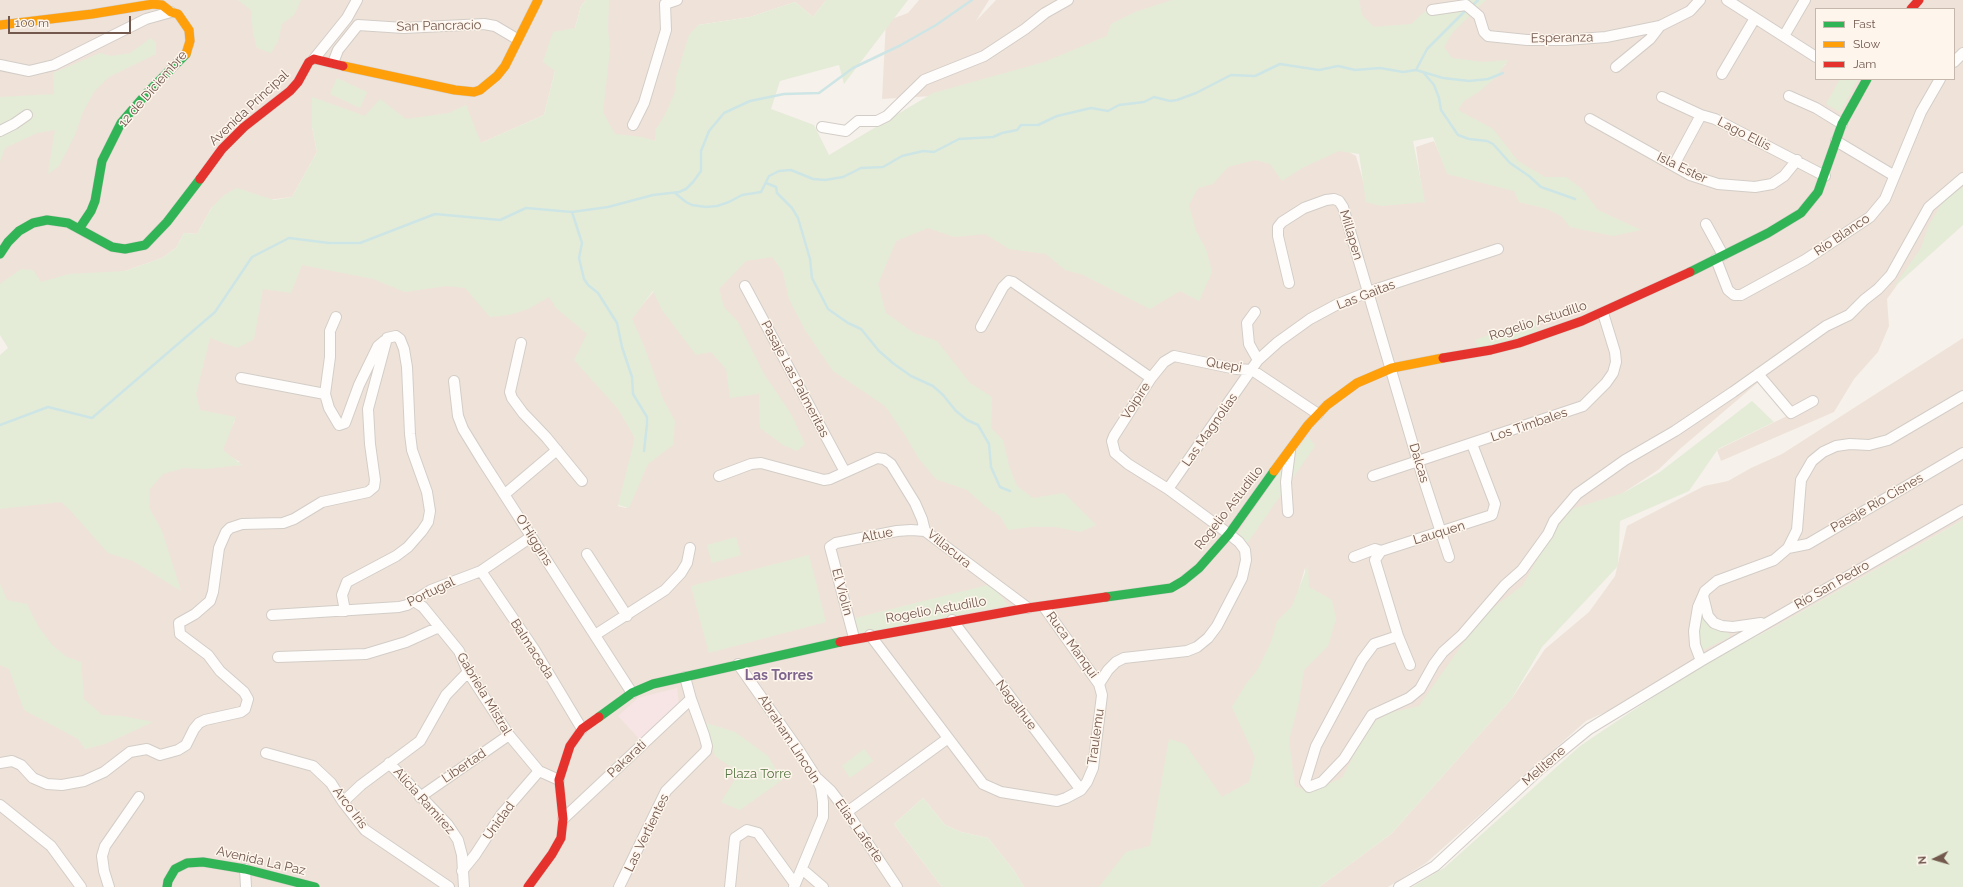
<!DOCTYPE html>
<html>
<head>
<meta charset="utf-8">
<style>
  body { margin:0 }
  #map { position:relative; width:1963px; height:887px; overflow:hidden; background:#f6f1eb; font-family:Raleway,sans-serif }
  canvas { display:block }
  .legend { position:absolute; left:1815px; top:8px; width:140px; height:72px; box-sizing:border-box; background:#fef6ed; border:1px solid #c6b7ad; margin:0; padding:5px 7px; list-style:none; font-size:12px; color:#72584d }
  .legend li { display:flex; align-items:center; gap:8px; height:20px }
  .legend b { width:20px; border:1px solid #c6b7ad }
  .north { position:absolute; left:1915px; top:839px; width:40px; height:40px; -webkit-text-stroke:3px #fef6ed; paint-order:stroke; rotate:265deg; font-size:11px; font-weight:700; line-height:16px; text-align:center; color:#72584d }
  .north::after { content:''; display:block; margin:auto; width:14px; height:18px; background:#72584d; clip-path:polygon(50% 0,100% 100%,50% 72%,0 100%) }
  .scale { position:absolute; left:8px; top:16px; width:123px; height:18px; box-sizing:border-box; border:2px solid #72584d; border-top:0; padding-left:5px; font-size:12px; line-height:14px; white-space:nowrap; color:#72584d; -webkit-text-stroke:3px #fef6ed; paint-order:stroke }
</style>
</head>
<body>
<div id="map">
<canvas width="1963" height="887"></canvas>
<ul class="legend">
<li><b style="height:5px;background:#30b455"></b>Fast</li>
<li><b style="height:5px;background:#ff9f0a"></b>Slow</li>
<li><b style="height:5px;background:#e5322d"></b>Jam</li>
</ul>
<div class="north">N</div>
<div class="scale">100 m</div>
</div>
<script>
const g = document.querySelector('canvas').getContext('2d');
g.lineJoin = 'round';
function paint(path, color) { g.fillStyle = color; g.fill(path, 'evenodd'); }
const toPath = rows => new Path2D(rows.map(r => 'M' + r).join(''));
function trace(path, color, width, dash) { g.strokeStyle = color; g.lineWidth = width; g.lineCap = dash ? 'butt' : 'round'; g.setLineDash(dash || []); g.stroke(path); }
function label(font, color, halo, rows, align = 'center') {
  g.font = font + ' Raleway,sans-serif'; g.lineWidth = 3; g.setLineDash([]); g.textBaseline = 'middle'; g.strokeStyle = halo; g.fillStyle = color; for (const [text, x, y, turn = 0] of rows) {
    g.save(); g.translate(x, y); g.rotate((+turn || 0) * Math.PI / 180); g.textAlign = isNaN(turn) ? turn : align; if (halo) g.strokeText(text, 0, 0); g.fillText(text, 0, 0); g.restore();
  }
}
paint(toPath([
  [0,0,586,0,581,6,575,28,555,71,544,115,481,143,450,116,404,123,367,120,312,98,312,127,317,152,292,197,212,207,197,234,184,233,176,248,162,258,125,271,40,286,0,288],
  [606,0,826,0,813,17,795,2,750,17,698,25,678,93,655,141,613,137,600,113],
  [919,0,989,0,976,21,996,0,1184,0,1108,39,1045,65,933,96,882,99,886,21,908,13],
  [1356,0,1480,0,1412,27,1373,31,1359,17],
  [1481,0,1963,0,1963,190,1955,193,1944,204,1931,226,1923,249,1887,299,1889,326,1878,352,1854,379,1834,412,1721,461,1717,450,1789,415,1762,379,1681,448,1658,470,1620,495,1574,511,1554,535,1524,588,1484,616,1420,708,1390,715,1378,722,1367,735,1344,780,1309,794,1293,787,1287,740,1296,705,1302,669,1326,645,1334,619,1330,602,1307,589,1305,568,1294,606,1279,621,1273,643,1260,670,1247,685,1235,707,1257,757,1251,784,1222,800,1185,746,1170,741,1152,847,1127,853,1102,887,1024,887,1015,872,988,838,961,832,945,825,923,798,894,824,942,887,0,887,0,663,12,667,27,708,78,736,84,746,104,741,144,721,100,719,81,700,79,665,65,660,49,647,35,628,25,607,5,603,0,591,0,505,62,499,73,508,110,550,134,558,174,583,159,532,147,510,145,489,161,471,184,464,205,465,240,462,217,450,235,421,198,412,192,394,207,335,236,345,251,337,260,287,290,290,301,262,333,269,352,270,373,276,405,289,446,283,467,285,492,314,509,312,527,305,550,292,559,307,590,333,577,359,621,409,635,438,631,471,618,506,626,508,646,462,670,443,671,422,660,401,641,348,629,320,656,289,665,308,699,352,714,350,729,368,733,396,762,392,763,426,792,448,802,445,788,415,761,376,736,324,721,308,715,288,745,258,774,253,786,270,793,298,808,328,835,368,887,403,908,433,921,457,939,477,970,488,987,504,1000,512,1008,526,1031,523,1056,523,1079,529,1090,524,1063,497,1033,502,1014,489,1006,467,1000,440,988,429,989,399,968,386,935,344,912,336,883,315,874,284,894,239,928,225,955,233,985,231,1010,246,1048,251,1066,267,1084,272,1150,305,1180,288,1196,298,1209,272,1203,250,1193,232,1186,204,1196,185,1212,181,1226,164,1254,156,1272,161,1283,176,1301,165,1340,147,1356,156,1368,198,1382,202,1400,202,1423,199,1416,147,1434,141,1447,171,1515,188,1521,199,1548,206,1562,212,1571,224,1613,233,1630,229,1596,213,1579,191,1565,180,1544,181,1515,163,1490,132,1452,111,1462,98,1478,88,1506,64,1483,66,1449,61,1440,47,1450,30],
  [1816,9,1954,9,1954,79,1816,79],
  [1963,338,1963,520,1773,628,1710,659,1705,666,1586,721,1426,863,1388,887,1319,887,1391,834,1512,698,1545,649,1589,612,1615,576,1627,526,1704,486,1728,481,1751,468,1782,454]
]), '#efe3d9');
paint(toPath([
  [677,688,679,706,641,741,618,716,638,698]
]), '#f7e5e5');
paint(toPath([
  [238,0,301,0,294,15,282,24,278,41,271,53,257,48,253,32,251,10],
  [586,0,609,0,608,29,610,49,603,112,615,134,642,137,655,141,656,129,665,115,675,92,676,78,689,35,698,25,750,17,795,2,813,17,826,0,908,0,844,84,839,65,780,81,771,109,814,125,829,155,933,93,1044,62,1107,36,1111,24,1135,12,1172,0,1359,0,1362,15,1374,27,1411,24,1430,7,1466,0,1486,0,1453,32,1444,47,1452,58,1483,62,1508,60,1497,76,1480,91,1464,101,1458,110,1493,129,1518,161,1545,177,1566,177,1582,189,1598,210,1641,230,1613,236,1570,227,1561,216,1547,209,1519,202,1514,191,1447,174,1433,137,1413,141,1425,202,1381,206,1366,202,1359,154,1339,151,1302,168,1282,181,1270,164,1255,160,1228,167,1213,184,1198,188,1189,205,1196,231,1206,249,1212,272,1199,301,1180,291,1150,309,1083,275,1065,270,1046,254,1009,249,985,234,954,237,928,228,896,241,878,284,886,313,914,333,937,341,970,383,992,397,991,428,1003,440,1009,466,1017,486,1033,498,1064,493,1096,525,1080,532,1055,527,1031,527,1008,530,1000,516,985,506,967,490,936,479,919,459,905,435,885,406,833,371,805,330,789,299,783,272,772,257,746,261,719,289,724,307,738,322,764,374,791,414,805,444,797,451,783,445,760,428,759,394,730,398,726,369,711,352,696,355,662,310,653,291,632,319,644,346,663,399,675,421,673,445,648,464,629,508,618,505,635,438,618,409,574,360,587,334,556,308,549,297,528,309,509,315,490,317,465,288,446,286,405,292,373,279,302,265,291,293,263,289,254,339,237,348,210,338,196,394,200,410,236,417,223,450,242,465,205,469,184,468,163,474,149,490,150,509,162,531,181,591,133,561,108,553,70,510,61,502,0,509,0,355,8,348,0,335,0,284,21,269,33,270,41,282,69,274,125,271,162,258,176,248,184,233,197,234,212,207,224,195,237,188,274,200,292,197,317,152,312,127,312,97,365,116,380,99,406,119,449,113,466,105,481,143,544,115,555,71,543,62,553,32,575,28,581,6],
  [151,38,156,43,156,54,109,77,94,92,83,112,75,135,59,166,48,174,55,130,37,133,5,148,0,162,0,97,54,94,53,73,100,53,111,56,130,53],
  [337,78,367,92,360,108,330,94],
  [1840,79,1858,79,1840,112,1826,104],
  [1963,188,1963,225,1893,288,1921,248,1929,225,1942,203,1954,191],
  [1534,319,1538,333,1479,351,1475,340],
  [1752,401,1774,422,1718,449,1689,491,1620,521,1618,566,1542,647,1512,698,1391,834,1319,887,1099,887,1126,852,1150,846,1169,739,1185,744,1222,797,1249,782,1255,757,1232,707,1246,684,1258,669,1271,642,1277,621,1292,606,1308,565,1309,587,1332,600,1336,619,1328,646,1304,670,1298,706,1289,740,1295,786,1309,792,1342,778,1365,734,1377,720,1389,713,1419,706,1483,615,1522,586,1552,534,1572,509,1623,493,1660,472],
  [1308,436,1315,446,1246,545,1236,537,1269,486],
  [1963,520,1963,887,1412,887,1444,868,1580,746,1620,719,1710,660,1773,628],
  [736,537,741,555,712,563,707,545],
  [809,555,826,622,709,653,691,586],
  [0,584,7,600,27,604,38,626,52,645,67,657,81,662,84,699,102,715,122,716,153,722,105,744,85,749,78,739,24,710,9,669,0,665],
  [992,584,1008,605,858,634,855,618],
  [1704,616,1713,629,1728,632,1730,637,1703,650,1700,643,1698,625],
  [706,723,735,732,768,756,782,780,740,810,721,802,739,773,715,756],
  [864,749,873,761,850,778,842,766],
  [923,798,945,825,961,832,988,838,1015,872,1024,887,942,887,894,824]
]), '#e4ecd7');
trace(toPath([
  [1473,5,1478,0],
  [1416,70,1427,49,1464,12],
  [1423,72,1434,85,1439,98,1441,110,1458,135,1469,139,1487,141,1493,144,1510,163,1529,176,1541,187,1575,199],
  [766,183,776,187,777,193,792,208,798,218,810,259,812,278,828,309,848,323,861,329,879,351,894,364,911,376,933,386,943,395,956,411,967,420,978,425,989,444,991,467,1000,487,1010,491],
  [675,193,686,202,692,205,706,207,717,206,729,202,742,195,761,192,769,176,779,171,791,170,813,179,825,180,843,177,861,168,883,167,902,156,923,151,934,152,959,139,993,137,1002,133,1017,130,1021,125,1038,125,1057,116,1091,108,1108,111,1119,105,1144,102,1154,97,1170,101,1177,100,1196,93,1231,75,1255,76,1280,64,1319,70,1338,66,1355,70,1380,68,1403,72,1416,70,1443,78,1469,81,1488,79,1503,73],
  [572,212,582,243,579,258,584,279,588,285,598,293,617,323,622,347,632,377,633,394,647,417,647,424,644,451],
  [0,425,48,407,92,418,215,312,252,257,289,238,329,243,360,243,435,214,500,220,526,208,572,212,608,207,653,195,679,192,686,189,693,182,701,171,701,151,709,131,724,113,750,101,784,94,819,93,853,68,901,45,936,25,972,0]
]), '#cee5e5', 2.5);
const street = toPath([
  [1727,0,1816,57],
  [1432,10,1466,5,1479,16,1484,32,1488,36,1527,40,1566,40,1606,37,1660,26,1690,11,1700,0],
  [1784,36,1805,0],
  [314,59,347,18,357,0],
  [1954,62,1963,53],
  [333,63,338,50,358,25,404,28,484,24,495,26,517,39],
  [0,65,29,71,54,65,146,19,171,12],
  [1616,67,1650,39,1660,26],
  [1722,74,1755,18],
  [1789,96,1816,108,1842,124],
  [1662,97,1701,115,1715,119,1825,176],
  [1590,119,1690,175,1718,184,1755,187,1772,184,1784,176,1797,160],
  [633,125,644,103,666,30,665,4,677,0],
  [822,127,846,131,858,121,877,121,887,116,924,80,984,56,1025,29,1045,13,1068,0],
  [0,131,14,124,27,115],
  [1836,141,1893,175],
  [1674,165,1701,115],
  [1706,224,1723,255],
  [1716,259,1728,290,1734,295,1741,295,1805,260,1870,217,1885,199,1921,112,1940,79],
  [1289,283,1278,236,1278,227,1282,222,1304,208,1326,200,1334,199,1339,201,1343,207,1418,462,1449,557],
  [745,286,845,472],
  [1255,312,1247,323,1249,344,1258,360],
  [336,317,330,331,330,357,325,394,329,408,339,425,345,423,359,385,378,346,384,341],
  [981,327,1003,287,1009,281,1013,282,1151,378,1114,436,1112,441,1115,453,1128,464,1168,489,1229,534,1239,542,1245,550,1246,560,1242,578,1217,626,1208,638,1197,647,1187,651,1124,658,1116,662,1108,670,1099,684],
  [521,343,510,392,512,398,523,413,546,437,582,481],
  [1758,374,1791,413,1813,401],
  [241,378,325,394],
  [1151,378,1164,362,1174,356,1236,369,1252,370,1318,414],
  [454,381,458,416,463,429,482,460,632,693],
  [719,476,751,464,761,463,824,480,830,479,877,458,884,459,891,464,915,503,922,519,925,531,1028,608],
  [1373,476,1583,406,1606,383,1613,373,1616,362,1615,352,1603,313],
  [1168,489,1258,360,1278,342,1310,319,1336,305,1368,292,1498,249],
  [505,494,557,450],
  [1288,512,1286,482,1290,451],
  [1788,548,1808,544,1963,453],
  [1381,551,1492,515,1495,504,1472,444],
  [1381,551,1375,560,1398,636,1410,665],
  [587,554,627,616],
  [1354,557,1375,549,1381,551],
  [481,571,534,649,582,729],
  [1703,596,1708,616,1714,623,1722,626,1733,627,1761,623],
  [414,601,423,607,459,651,468,672,509,735,539,771,559,780],
  [272,615,399,607,407,605,431,590,481,571,531,537],
  [952,620,1081,790],
  [595,635,665,590,681,573,687,563,690,548],
  [870,635,983,784,1001,792,1057,801,1066,798,1081,790,1087,782,1093,768,1102,695,1099,684,1044,607],
  [1398,636,1374,644,1362,660,1316,746,1305,782,1309,787,1322,782,1344,759,1372,715,1409,698,1420,689,1434,664,1443,652,1462,635,1505,585,1522,570,1548,534,1554,521,1577,494,1625,460,1675,431,1733,392,1826,326,1849,315,1864,300,1878,289,1891,275,1929,207,1963,178],
  [854,638,830,547,836,543,897,531,911,530,925,531],
  [278,657,366,654,406,642,439,627],
  [1701,661,1695,645,1694,631,1698,607,1705,591,1717,581,1774,560,1788,548,1797,530,1801,480,1812,461,1823,452,1836,446,1850,444,1869,445,1888,440,1963,396],
  [738,664,800,752,816,777,821,788,823,802,823,817,794,887],
  [266,753,313,766,331,783,343,802,365,830,449,887],
  [0,763,12,761,21,765,33,778,47,784,62,785,84,781,104,772,130,752,147,749,160,755,178,750,186,745,194,729,199,723,205,720,241,712,245,709,248,699,244,692,220,671,208,655,180,634,179,623,195,614,210,601,213,592,219,548,226,532,230,528,242,524,283,523,294,519,322,502,368,492,374,487,375,480,370,444,368,409,387,338,396,336,400,339,404,349,407,367,410,434,412,450,427,492,430,511,428,522,422,531,408,547,396,556,347,582,342,595,345,611],
  [389,763,448,825,458,840,462,855,464,887],
  [818,779,831,791,847,812,897,887],
  [420,797,509,735],
  [343,802,361,785,420,741,446,695,468,672],
  [0,805,51,846,81,887],
  [847,812,947,739],
  [563,819,691,699],
  [245,869,246,887],
  [802,869,823,887],
  [462,871,475,855,501,815,539,771],
  [109,887,104,871,102,856,105,846,139,797],
  [619,887,666,791,706,751,707,746,704,735,691,699,685,677],
  [730,887,735,838,747,830,758,833,795,884],
  [1399,887,1435,866,1540,769,1589,729,1701,661,1963,510]
]);
const fast = toPath([
  [79,229,91,211,95,201,102,161,121,123,147,93,186,54],
  [0,254,8,242,19,231,33,223,47,220,68,223,112,247,125,249,145,245,167,222,200,179],
  [1690,272,1768,233,1801,213,1818,192,1842,124,1867,79],
  [1106,597,1171,588,1183,581,1199,568,1229,534,1274,471],
  [599,717,632,693,653,684,840,642],
  [167,887,168,881,175,869,187,863,203,862,245,869,315,887]
]);
const slow = toPath([
  [0,25,92,14,153,4,162,5,171,12,178,14,189,30,190,41,186,54],
  [343,66,455,90,474,92,480,90,497,76,505,66,538,0],
  [1274,471,1308,425,1327,405,1357,383,1392,368,1443,358]
]);
const jam = toPath([
  [1911,9,1919,0],
  [200,179,222,149,244,127,290,91,298,82,309,62,314,59,343,66],
  [1443,358,1491,350,1519,343,1582,321,1690,272],
  [840,642,1028,608,1106,597],
  [528,887,552,854,561,838,563,819,559,780,570,746,582,729,599,717]
]);
trace(street, '#d3cdc7', 12);
trace(fast, '#d5cec8', 10);
trace(slow, '#d5cec8', 10);
trace(jam, '#d5cec8', 10);
trace(street, '#fefdfc', 10);
trace(fast, '#30b455', 9);
trace(slow, '#ff9f0a', 9);
trace(jam, '#e5322d', 9);
label('13px', '#72584d', '#fef6ed', [
  ["San Pancracio",439,26,-1],
  ["Esperanza",1562,38,-1],
  ["12 de Diciembre",153,89,-49],
  ["Avenida Principal",249,108,-43],
  ["Lago Ellis",1744,134,27],
  ["Isla Ester",1682,168,26],
  ["Millapen",1351,235,73],
  ["Río Blanco",1842,235,-34],
  ["Las Gaitas",1366,295,-21],
  ["Rogelio Astudillo",1538,321,-18],
  ["Quepi",1224,365,10],
  ["Pasaje Las Palmeritas",795,379,62],
  ["Voipire",1136,401,-57],
  ["Los Timbales",1529,425,-19],
  ["Las Magnolias",1210,430,-55],
  ["Dalcas",1419,463,73],
  ["Pasaje Río Cisnes",1877,503,-30],
  ["Rogelio Astudillo",1229,508,-52],
  ["Lauquen",1439,533,-17],
  ["Altue",877,535,-11],
  ["O'Higgins",534,540,58],
  ["Villacura",949,549,39],
  ["Río San Pedro",1832,585,-30],
  ["Portugal",431,592,-26],
  ["El Violin",842,592,75],
  ["Rogelio Astudillo",936,610,-10],
  ["Ruca Manqui",1072,645,54],
  ["Balmaceda",532,649,57],
  ["Gabriela Mistral",484,694,59],
  ["Nagalhue",1016,705,53],
  ["Traulemu",1096,737,-82],
  ["Abraham Lincoln",789,739,57],
  ["Pakarati",627,759,-43],
  ["Libertad",464,766,-34],
  ["Melitene",1544,766,-41],
  ["Alicia Ramírez",424,801,48],
  ["Arco Iris",350,808,53],
  ["Unidad",499,821,-54],
  ["Elias Laferte",859,831,55],
  ["Las Vertientes",647,833,-64],
  ["Avenida La Paz",261,861,13]
]);
label('13px', '#587746', '#fef6ed', [
  ["Plaza Torre",758,774]
]);
label('bold 14px', '#7d658e', '#fef6ed', [
  ["Las Torres",779,676]
]);
</script>
</body>
</html>
